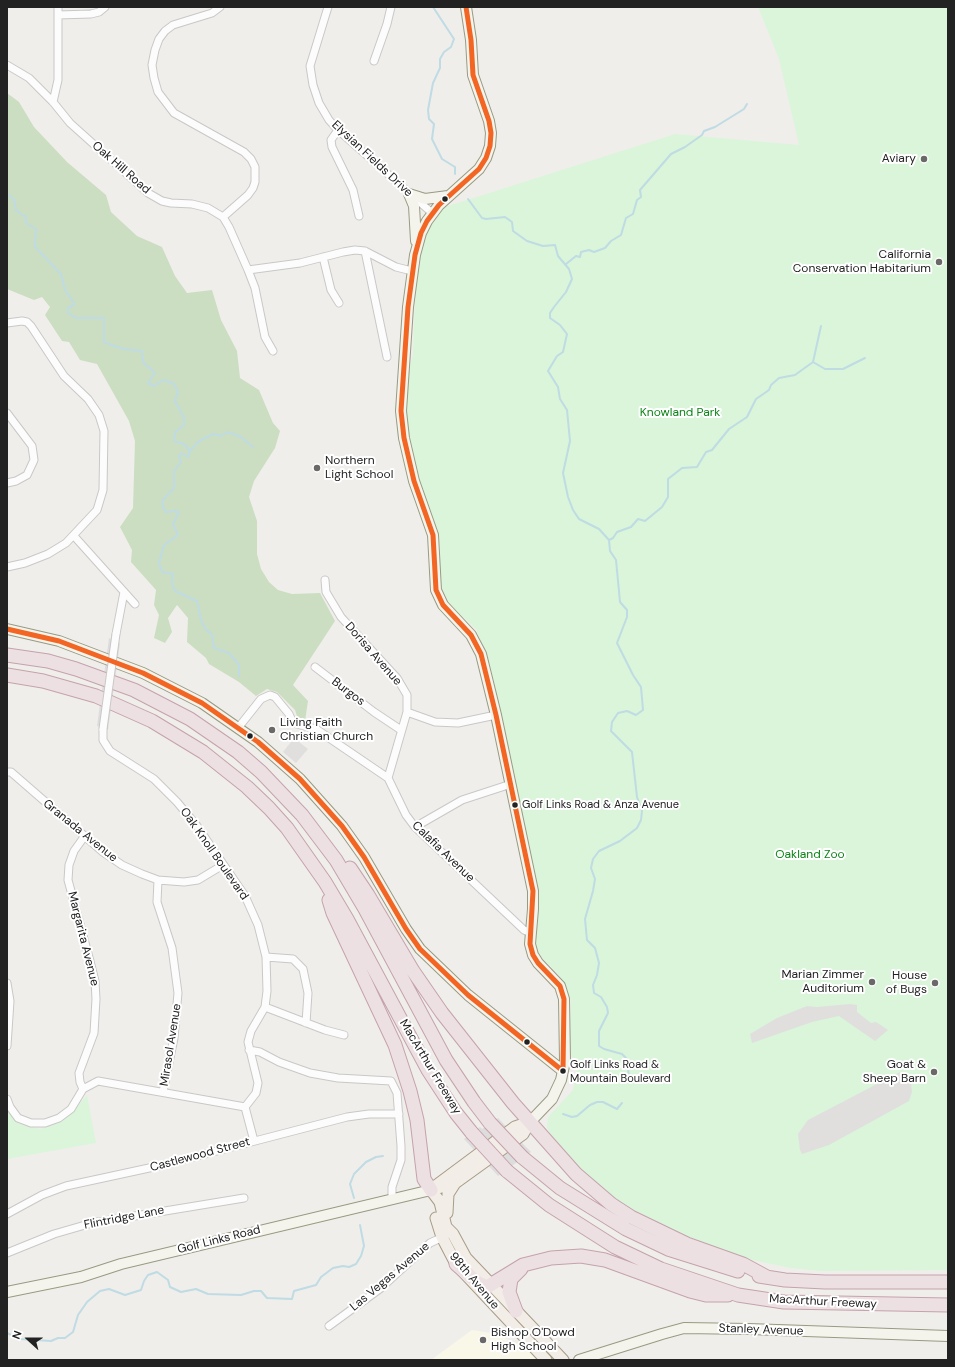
<!DOCTYPE html>
<html>
<head>
<meta charset="utf-8">
<style>
  body { margin:0 }
  #map { position:relative; width:955px; height:1367px; overflow:hidden; background:#f0eeeb; font-family:"DM Sans",sans-serif }
  canvas { display:block }
  .frame { position:absolute; inset:0; border:8px solid #222; pointer-events:none }
  .north { position:absolute; left:8px; top:1319px; width:40px; height:40px; -webkit-text-stroke:3px #fff; paint-order:stroke; rotate:291deg; font-size:11px; font-weight:700; line-height:16px; text-align:center; color:#222 }
  .north::after { content:''; display:block; margin:auto; width:14px; height:18px; background:#222; clip-path:polygon(50% 0,100% 100%,50% 72%,0 100%) }
</style>
</head>
<body>
<div id="map">
<canvas width="955" height="1367"></canvas>
<div class="frame"></div>
<div class="north">N</div>
</div>
<script>
const g = document.querySelector('canvas').getContext('2d');
g.lineJoin = 'round';
function paint(path, color) { g.fillStyle = color; g.fill(path, 'evenodd'); }
const toPath = rows => new Path2D(rows.map(r => 'M' + r).join(''));
function trace(path, color, width, dash) { g.strokeStyle = color; g.lineWidth = width; g.lineCap = dash ? 'butt' : 'round'; g.setLineDash(dash || []); g.stroke(path); }
function label(font, color, halo, rows, align = 'center') {
  g.font = font + ' "DM Sans",sans-serif'; g.lineWidth = 4; g.setLineDash([]); g.textBaseline = 'middle'; g.strokeStyle = halo; g.fillStyle = color; for (const [text, x, y, turn = 0] of rows) {
    g.save(); g.translate(x, y); g.rotate((+turn || 0) * Math.PI / 180); g.textAlign = isNaN(turn) ? turn : align; if (halo) g.strokeText(text, 0, 0); g.fillText(text, 0, 0); g.restore();
  }
}
paint(toPath([
  [472,1330,491,1333,524,1346,537,1360,431,1360]
]), '#f8f7e8');
paint(toPath([
  [7,93,19,102,34,127,67,162,106,195,111,212,137,236,162,247,175,276,187,293,212,290,221,320,237,351,240,378,259,390,273,423,280,431,275,448,254,481,249,497,257,521,257,554,261,569,269,582,278,590,292,594,320,593,335,621,293,685,308,701,305,721,297,716,295,710,277,692,267,689,256,696,239,682,209,664,206,658,187,642,188,618,177,605,168,618,172,632,165,643,154,638,159,615,154,605,156,590,131,562,132,550,120,527,133,508,135,441,129,421,97,364,80,360,69,342,62,341,45,315,50,307,42,297,34,300,7,289]
]), '#cbdec1');
paint(toPath([
  [758,7,948,7,948,1270,821,1271,791,1268,743,1258,692,1241,620,1204,571,1160,553,1139,547,1128,548,1117,573,1090,577,1070,569,1048,571,1001,559,975,543,959,535,947,534,938,539,901,537,883,493,678,488,658,476,629,450,605,440,585,437,531,423,494,411,450,405,411,407,379,413,354,415,298,419,261,425,236,436,216,442,208,675,134,799,145,779,59],
  [87,1095,96,1143,7,1159,7,1110,18,1123,40,1129,67,1118]
]), '#daf5da');
paint(toPath([
  [294,738,308,749,296,763,283,752],
  [850,1004,857,1005,857,1012,871,1023,876,1022,888,1030,875,1041,839,1016,812,1022,752,1043,750,1034,777,1018,807,1006,817,1007],
  [900,1072,911,1083,912,1092,909,1101,829,1145,802,1154,800,1150,798,1134,808,1120]
]), '#e0dfde');
paint(toPath([
  [109,638,120,643,108,730,97,726],
  [498,1118,531,1152,498,1176,464,1139,480,1127,482,1129]
]), '#dedddd');
trace(toPath([
  [433,7,454,39,451,47,444,52,440,59,440,68,433,83,428,110,429,119,434,124,432,139,442,159,455,167,455,174],
  [7,194,14,199,16,210,26,217,26,223,36,229,35,247,61,274,65,290,74,303,74,305,68,308,68,313,76,318,104,318,104,342,123,349,142,351,143,362,155,373,148,383,154,386,163,380,173,383,178,391,175,401,184,418,184,425,175,432,174,441,184,444,190,451,188,457,181,453,179,456,181,462,174,471,174,488,162,501,163,507,166,512,175,511,179,512,173,524,178,535,164,545,159,563,162,572,173,574,172,583,175,591,197,601,201,620,205,628,212,635,214,648,229,653,239,665,239,676],
  [468,199,482,218,486,219,505,217,512,222,513,231,527,241,543,246,555,245,558,256,569,269,572,279,566,292,554,307,550,313,550,318,560,325,567,334,563,352,557,356,548,371,558,387,560,399,567,410,570,441,563,473,568,497,573,510,579,519,599,529,609,540,610,551,616,560,620,602,627,610,627,617,617,643,633,675,641,687,643,710,636,715,627,711,618,713,612,722,611,731,632,752,637,797,642,811,641,820,637,828,620,841,599,851,593,859,591,868,595,879,593,891,585,919,587,940,595,948,599,963,597,975,593,985,594,993,601,997,607,1007,608,1013,599,1031,599,1046,604,1049,622,1054,627,1059,629,1077],
  [566,264,576,256,580,257,581,252,589,250,594,252,605,248,611,241,621,235,626,218,633,214,637,200,641,197,640,190,671,154,685,147,702,135,704,131,715,127,744,109,747,104],
  [813,362,821,326],
  [190,451,199,441,214,434,221,436,228,432,241,437,253,447],
  [609,540,613,538,617,532,631,527,638,519,645,521,662,507,668,497,668,479,682,468,697,467,706,452,712,450,729,429,747,417,756,399,769,390,771,385,779,378,795,375,813,362,825,369,843,369,865,358],
  [563,1114,572,1117,577,1116,590,1105,597,1102,603,1102,617,1109,622,1103],
  [354,1198,350,1184,354,1174,366,1162,376,1157,383,1156],
  [7,1333,20,1339,51,1341,58,1338,65,1338,73,1332,78,1315,87,1302,100,1291,109,1289,125,1295,141,1290,144,1281,148,1275,157,1272,168,1280,170,1287,181,1292,196,1289,208,1294,241,1295,254,1291,261,1291,267,1298,292,1299,294,1291,316,1285,321,1277,333,1268,343,1266,349,1267,356,1264,361,1256,364,1246,360,1225]
]), '#bfdbe3', 2);
const street = toPath([
  [220,7,212,13,173,25,165,31,159,39,155,50,152,65,154,78,158,92,174,113,244,152,251,159,255,167,255,182,253,188,248,195,223,217],
  [328,7,310,66,313,85,319,103,329,120,338,130,432,213],
  [58,15,91,14,99,12,105,7],
  [374,61,387,24,391,7],
  [7,65,29,78,53,102,70,123,148,193,162,201,171,203,192,204,208,208,223,217,229,227,248,270,300,263,343,252,355,250,365,251,396,267,412,271],
  [53,102,58,80,58,7],
  [338,130,331,140,332,147,353,190,359,216],
  [365,251,387,357],
  [323,257,331,290,339,303],
  [248,270,255,288,265,337,273,351],
  [7,323,22,321,27,322,31,326,64,376,88,399,99,415,104,431,103,490,97,510,66,543,48,554,25,563,7,567],
  [7,413,32,446,34,460,27,475,16,481,7,483],
  [74,536,135,604],
  [325,580,326,592,341,617,397,678,407,695,407,712,388,778],
  [116,634,124,592],
  [315,667,374,712,401,730],
  [407,712,435,722,458,723,496,715],
  [238,728,261,699,270,695,275,697,289,714,293,723,316,729,388,778,406,815,415,827,524,930,531,933],
  [103,729,103,740,110,751,154,779,177,802,197,826,245,896,258,925,266,957,267,991,265,1007,251,1031,248,1042,258,1083,256,1093,245,1107],
  [7,772,11,772,103,852,122,865,142,874,158,880,184,882,198,880,223,865],
  [415,827,462,800,511,784],
  [158,880,157,902,172,948,178,993,174,1038,163,1092],
  [266,957,293,959,303,969,308,993,306,1023],
  [7,983,10,1001,7,1046],
  [265,1007,325,1030,344,1035],
  [249,1050,260,1052,279,1062,310,1073,338,1078,391,1081,397,1093,401,1146,401,1160,392,1187,392,1200],
  [83,1089,80,1082,79,1073,94,1033,96,999,95,981,90,961,68,880,69,865,74,851,84,837],
  [7,1099,10,1107,18,1118,31,1123,45,1123,59,1118,71,1109,83,1089,98,1081,245,1107],
  [245,1107,254,1141],
  [7,1214,42,1195,66,1186,163,1165,347,1117,369,1114,399,1114],
  [7,1253,54,1234,92,1223,244,1198],
  [329,1326,381,1288,430,1243,445,1236]
]);
const secondary = toPath([
  [466,7,471,40,473,75,489,121,491,133,490,146,486,158,479,169,439,205,427,221,421,233,415,255,408,307,401,411,404,438,414,481,433,535,436,590,443,605,471,635,481,654,496,715,533,891,533,909,530,944,533,955,538,963,560,986,564,999,565,1061,561,1080,552,1099,530,1122],
  [409,194,414,206,416,241],
  [409,194,425,199,448,196],
  [7,629,59,641,143,673,202,703,258,742,300,779,342,826,364,857,406,929,420,949,468,995,563,1071],
  [7,1292,81,1277,121,1264,431,1190],
  [579,1360,662,1334,684,1328,749,1329,948,1336]
]);
const primary = toPath([
  [433,1188,515,1127,530,1122],
  [431,1190,440,1202,446,1227,453,1234,466,1258,563,1360],
  [431,1190,455,1183,523,1134,530,1122],
  [447,1213,448,1194,455,1183],
  [436,1218,442,1237,456,1264,546,1360]
]);
const highway = toPath([
  [7,655,48,661,76,669,134,690,190,719,238,752,261,772,302,815,336,860,365,909,446,1060,474,1102,490,1123],
  [7,675,43,681,96,696,152,721,203,752,247,787,269,808,287,828,325,882,347,919,428,1070,456,1113,472,1133],
  [350,868,368,895,413,971,442,1013,513,1103,576,1174,611,1204,631,1217,687,1244,743,1264,767,1277],
  [329,900,333,913,395,1045,410,1091,417,1120,424,1179,431,1190],
  [522,1157,560,1188,626,1229,668,1249,738,1271],
  [507,1171,549,1205,615,1247,661,1269,738,1295,784,1302,948,1305],
  [456,1264,478,1283,487,1287,523,1265,551,1258,581,1256,605,1260,690,1291,706,1295,728,1295],
  [759,1276,785,1280,825,1282,948,1282],
  [516,1311,509,1292,511,1279,521,1269]
]);
trace(street, '#c9c8c7', 9);
trace(secondary, '#999a82', 12);
trace(primary, '#a79c86', 13);
trace(highway, '#c5a2ac', 15);
trace(street, '#fdfcfc', 7);
trace(secondary, '#f4f4ed', 10);
trace(primary, '#f3ede7', 11);
trace(highway, '#ece0e2', 13);
const streetBridge = toPath([
  [103,729,116,634]
]);
const highwayBridge = toPath([
  [490,1123,522,1157],
  [472,1133,507,1171]
]);
trace(streetBridge, '#c9c8c7', 9, []);
trace(highwayBridge, '#c5a2ac', 15, []);
trace(streetBridge, '#fdfcfc', 7);
trace(highwayBridge, '#ece0e2', 13);
trace(toPath([
  [466,7,471,40,473,75,489,121,491,133,490,146,486,158,479,169,439,205,427,221,421,233,415,255,408,307,401,411,404,438,414,481,433,535,436,590,443,605,471,635,481,654,496,715,533,891,530,944,533,955,538,963,560,986,564,999,563,1071],
  [7,629,59,641,143,673,202,703,258,742,300,779,342,826,364,857,406,929,420,949,468,995,563,1071]
]), '#f26522', 5);
for (const [x, y, r, color] of [
  [924,159,4,"#6a6968"],
  [445,199,3.5,"#222"],
  [939,262,4,"#6a6968"],
  [317,468,4,"#6a6968"],
  [272,730,4,"#6a6968"],
  [250,736,3.5,"#222"],
  [515,805,3.5,"#222"],
  [872,982,4,"#6a6968"],
  [935,983,4,"#6a6968"],
  [527,1042,3.5,"#222"],
  [563,1071,3.5,"#222"],
  [934,1072,4,"#6a6968"],
  [483,1340,4,"#6a6968"]
]) { const dot = new Path2D(); dot.arc(x, y, r, 0, 2 * Math.PI); g.fillStyle = color; g.fill(dot); trace(dot, '#fff', 1.5); }
label('11px', '#222', '#fff', [
  ["Golf Links Road & Anza Avenue",522,805],
  ["Golf Links Road &",570,1065],
  ["Mountain Boulevard",570,1079]
], 'left');
label('12px', '#222', '#fff', [
  ["Elysian Fields Drive",372,159,43],
  ["Oak Hill Road",121,168,41],
  ["Dorisa Avenue",373,654,49],
  ["Burgos",348,692,37],
  ["Granada Avenue",80,831,39],
  ["Calafia Avenue",443,852,44],
  ["Oak Knoll Boulevard",214,854,55],
  ["Margarita Avenue",83,939,76],
  ["Mirasol Avenue",171,1045,-81],
  ["MacArthur Freeway",430,1067,59],
  ["Castlewood Street",200,1155,-15],
  ["Flintridge Lane",124,1218,-11],
  ["Golf Links Road",219,1240,-14],
  ["Las Vegas Avenue",390,1277,-40],
  ["98th Avenue",474,1281,50],
  ["MacArthur Freeway",823,1302,3],
  ["Stanley Avenue",761,1330,2]
]);
label('12px', '#222', '#fff', [
  ["Aviary",916,159],
  ["California",931,255],
  ["Conservation Habitarium",931,269],
  ["Northern",325,461,"left"],
  ["Light School",325,475,"left"],
  ["Living Faith",280,723,"left"],
  ["Christian Church",280,737,"left"],
  ["Marian Zimmer",864,975],
  ["Auditorium",864,989],
  ["House",927,976],
  ["of Bugs",927,990],
  ["Goat &",926,1065],
  ["Sheep Barn",926,1079],
  ["Bishop O'Dowd",491,1333,"left"],
  ["High School",491,1347,"left"]
], 'right');
label('12px', '#0c8416', '#fff', [
  ["Knowland Park",680,413],
  ["Oakland Zoo",810,855]
]);
</script>
</body>
</html>
